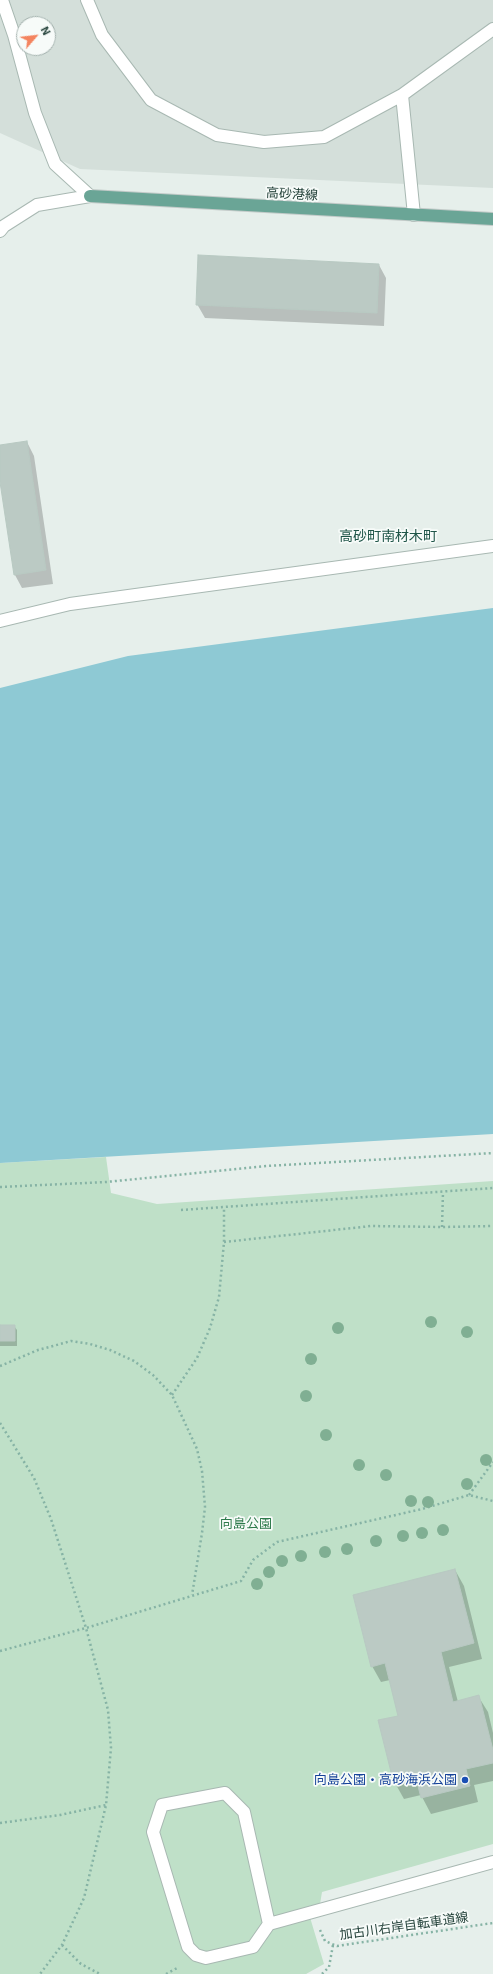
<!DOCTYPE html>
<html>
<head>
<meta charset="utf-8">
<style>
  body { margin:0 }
  #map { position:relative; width:493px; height:1974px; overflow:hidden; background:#e6efeb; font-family:"Exo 2",sans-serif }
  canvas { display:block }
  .north { position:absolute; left:16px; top:16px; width:40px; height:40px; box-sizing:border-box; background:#f7fbf9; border:1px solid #a3b1ad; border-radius:50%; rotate:62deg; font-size:11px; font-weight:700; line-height:16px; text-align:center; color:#24423a }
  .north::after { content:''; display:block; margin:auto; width:14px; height:18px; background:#f4845f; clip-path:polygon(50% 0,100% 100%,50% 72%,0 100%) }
</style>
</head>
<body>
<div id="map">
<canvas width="493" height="1974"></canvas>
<div class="north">N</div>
</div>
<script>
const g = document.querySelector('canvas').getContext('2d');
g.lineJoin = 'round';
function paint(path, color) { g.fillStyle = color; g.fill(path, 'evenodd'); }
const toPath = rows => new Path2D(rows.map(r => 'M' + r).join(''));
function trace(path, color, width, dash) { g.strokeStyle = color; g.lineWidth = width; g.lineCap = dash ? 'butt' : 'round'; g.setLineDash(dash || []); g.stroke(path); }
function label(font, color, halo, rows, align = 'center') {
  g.font = font + ' "Exo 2","Noto Sans JP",sans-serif'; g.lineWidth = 3.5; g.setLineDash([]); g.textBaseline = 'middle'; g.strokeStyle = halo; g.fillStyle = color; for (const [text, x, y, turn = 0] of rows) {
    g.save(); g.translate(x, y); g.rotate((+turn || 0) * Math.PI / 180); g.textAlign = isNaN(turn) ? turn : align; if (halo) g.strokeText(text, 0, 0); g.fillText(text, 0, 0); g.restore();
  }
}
paint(toPath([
  [0,0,493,0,493,188,80,169,0,133],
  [24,24,48,24,48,48,24,48]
]), '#d4dfda');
paint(toPath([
  [106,1157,111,1193,157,1204,493,1181,493,1844,322,1892,320,1904,311,1906,309,1914,324,1964,306,1974,0,1974,0,1163]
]), '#bfe0c8');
paint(toPath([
  [493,608,493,1134,0,1163,0,688,128,656]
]), '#8ec9d4');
paint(toPath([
  [379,265,386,278,384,326,205,318,197,304],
  [27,442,34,456,53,584,22,588,15,575,0,475,0,446],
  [0,1326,14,1326,17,1330,17,1346,0,1346],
  [455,1570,464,1586,482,1659,449,1667,458,1702,478,1696,488,1712,493,1733,493,1781,474,1785,478,1802,431,1814,421,1795,404,1799,395,1783,399,1716,390,1680,381,1682,372,1666]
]), '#0003');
const building = toPath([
  [198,255,379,264,377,313,196,305,198,255],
  [27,441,46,570,14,575,0,482,0,445,27,441],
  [0,1325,15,1325,15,1341,0,1341,0,1325],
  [455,1569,474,1643,441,1652,453,1702,479,1695,493,1750,493,1763,466,1769,470,1786,421,1798,416,1778,394,1784,378,1720,398,1716,385,1663,371,1667,353,1595,455,1569]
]);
paint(building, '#bbcac4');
trace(building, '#b8c9c2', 1);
const minor = toPath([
  [2,0,14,35,35,113,55,164,90,196],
  [87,0,102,35,151,100,217,135,264,142,324,137,402,95,493,29],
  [402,95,414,215],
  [0,231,4,226,37,205,90,196],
  [0,621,70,604,493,546],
  [225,1793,244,1812,269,1924,253,1947,206,1958,196,1955,188,1947,153,1832,162,1805,225,1793],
  [269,1924,493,1862]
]);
const major = toPath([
  [90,196,493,219]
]);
trace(minor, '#a8b8b2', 14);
trace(major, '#c2cac8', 14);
trace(toPath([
  [0,1187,106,1182,266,1166,493,1153],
  [181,1210,493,1188],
  [442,1227,443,1192],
  [224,1242,371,1226,442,1227,493,1226],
  [0,1366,38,1350,53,1346,71,1341,90,1344,110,1350,134,1361,153,1375,172,1395,197,1449,202,1471,205,1507,202,1533,192,1595],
  [172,1395,197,1358,210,1328,219,1297,224,1242,224,1207],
  [0,1423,34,1478,51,1519,86,1628,108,1710,111,1748,106,1805,84,1898,62,1945,40,1974],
  [469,1495,493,1462],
  [0,1651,86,1628,241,1581,253,1560,277,1542,422,1509,469,1495,493,1501],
  [0,1823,60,1815,106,1805],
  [320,1930,325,1941,337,1946,493,1923],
  [62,1945,81,1964,100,1974],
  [166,1974,179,1967],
  [322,1974,329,1967,333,1945]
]), '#86b3a5', 2.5, [2, 3]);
trace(minor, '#fff', 12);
trace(major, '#6aa596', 12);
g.fillStyle = '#80af93';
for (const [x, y] of [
  [431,1322],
  [338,1328],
  [467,1332],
  [311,1359],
  [306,1396],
  [326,1435],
  [486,1460],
  [359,1465],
  [386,1475],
  [467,1484],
  [411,1501],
  [428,1502],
  [443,1530],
  [422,1533],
  [403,1536],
  [376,1541],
  [347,1549],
  [325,1552],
  [301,1556],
  [282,1561],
  [269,1572],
  [257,1584]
]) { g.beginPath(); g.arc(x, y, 6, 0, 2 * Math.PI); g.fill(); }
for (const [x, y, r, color] of [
  [465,1780,4,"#1a4fb4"]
]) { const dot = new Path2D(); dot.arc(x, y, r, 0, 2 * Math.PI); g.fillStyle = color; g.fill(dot); trace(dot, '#f7fbf9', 1.5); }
label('13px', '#24423a', '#f7fbf9', [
  ["高砂港線",292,194,3],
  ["加古川右岸自転車道線",404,1926,-8]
]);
label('13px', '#2d7a4b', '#f7fbf9', [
  ["向島公園",246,1524]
]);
label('13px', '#164399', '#f7fbf9', [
  ["向島公園・高砂海浜公園",457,1780]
], 'right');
label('14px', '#1f5548', '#f7fbf9', [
  ["高砂町南材木町",388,536]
]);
</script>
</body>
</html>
